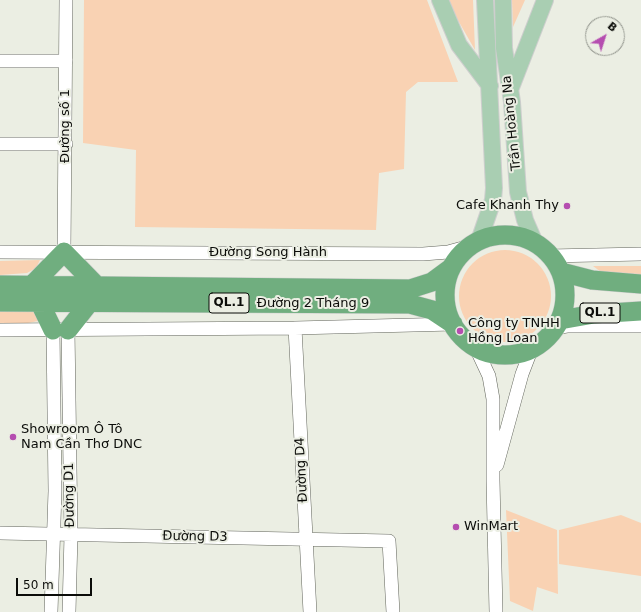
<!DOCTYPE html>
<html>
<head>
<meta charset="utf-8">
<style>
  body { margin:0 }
  #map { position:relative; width:641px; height:612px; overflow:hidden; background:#ebeee3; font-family:"DejaVu Sans",sans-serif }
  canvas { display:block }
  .north { position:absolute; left:585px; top:16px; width:40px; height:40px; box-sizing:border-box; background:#ebeee3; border:1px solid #91948c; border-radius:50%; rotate:39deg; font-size:11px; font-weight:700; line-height:16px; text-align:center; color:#0b0c09 }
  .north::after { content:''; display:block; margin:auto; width:14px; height:18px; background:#b54db0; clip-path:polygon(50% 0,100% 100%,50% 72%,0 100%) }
  .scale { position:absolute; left:16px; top:578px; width:76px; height:18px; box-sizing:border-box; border:2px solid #0b0c09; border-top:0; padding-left:5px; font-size:12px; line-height:14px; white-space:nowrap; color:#0b0c09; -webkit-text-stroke:3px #ebeee3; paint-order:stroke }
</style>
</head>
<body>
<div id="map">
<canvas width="641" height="612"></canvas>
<div class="north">B</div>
<div class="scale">50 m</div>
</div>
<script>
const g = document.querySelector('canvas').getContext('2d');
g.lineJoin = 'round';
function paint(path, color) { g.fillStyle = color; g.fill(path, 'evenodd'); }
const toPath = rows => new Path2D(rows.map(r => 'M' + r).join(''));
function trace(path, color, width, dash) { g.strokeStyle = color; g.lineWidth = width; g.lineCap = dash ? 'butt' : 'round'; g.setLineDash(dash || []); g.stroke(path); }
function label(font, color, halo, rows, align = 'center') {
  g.font = font + ' "DejaVu Sans",sans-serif'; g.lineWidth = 4; g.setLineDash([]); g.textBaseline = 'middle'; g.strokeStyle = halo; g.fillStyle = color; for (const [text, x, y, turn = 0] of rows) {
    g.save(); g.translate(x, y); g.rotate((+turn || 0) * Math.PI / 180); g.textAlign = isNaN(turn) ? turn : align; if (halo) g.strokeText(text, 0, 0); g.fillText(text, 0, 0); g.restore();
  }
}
paint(toPath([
  [84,0,427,0,458,82,418,82,406,92,404,169,379,173,376,230,135,227,136,150,83,143],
  [447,0,473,0,475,50,447,1],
  [512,0,525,0,513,27],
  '459 296a46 46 0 1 1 92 0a46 46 0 1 1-92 0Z',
  [40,260,36,268,27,273,0,275,0,261],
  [593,266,641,266,641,278,601,272],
  [0,311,37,312,38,321,28,323,0,323],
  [506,510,557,530,558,594,537,587,533,611,510,601],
  [621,515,641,523,641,576,559,564,559,530]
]), '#f9d2b3');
const minor = toPath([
  [0,61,66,61],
  [0,144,66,144],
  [0,252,423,254,448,252,470,246],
  [64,252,66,0],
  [550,256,641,254],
  [295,328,310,612],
  [555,328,567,326,641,326],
  [0,330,295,328,453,324],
  [68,330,71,535,69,612],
  [475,346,489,376,493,399,493,480,496,612],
  [497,465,522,374,532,348],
  [0,533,389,541,393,612],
  [51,612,55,491,53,330]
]);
const major = toPath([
  [440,0,459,45,490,86],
  [503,0,504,48,512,102,518,192,525,220,535,243],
  [510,90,545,0],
  [479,241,493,200,494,188,485,0]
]);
const highway = toPath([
  '445 295a60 60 0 1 1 120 0a60 60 0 1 1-120 0Z',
  [561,272,592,280,641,284],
  [0,285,410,289,432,282,451,268],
  [31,286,64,252,98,287],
  [39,301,53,330],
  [0,302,410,304,432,310,453,324],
  [560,320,594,314,641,311],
  [68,330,90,302]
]);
trace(minor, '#62655c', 14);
trace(major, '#cecece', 18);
trace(highway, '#cecece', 20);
trace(minor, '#fff', 13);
trace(major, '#a9ceb2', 16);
trace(highway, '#70ae7f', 19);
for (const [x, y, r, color] of [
  [567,206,4,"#b54db0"],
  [460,331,4,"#b54db0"],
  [13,437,4,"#b54db0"],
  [456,527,4,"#b54db0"]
]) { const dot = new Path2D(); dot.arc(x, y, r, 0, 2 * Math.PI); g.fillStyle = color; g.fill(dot); trace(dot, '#ebeee3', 1.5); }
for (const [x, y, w] of [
  [229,303,40],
  [600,313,40]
]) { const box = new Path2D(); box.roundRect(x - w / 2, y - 10, w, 20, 3); g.fillStyle = '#ebeee3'; g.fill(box); trace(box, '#0b0c09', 1); }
label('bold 12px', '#0b0c09', null, [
  ["QL.1",229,303],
  ["QL.1",600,313]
]);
label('13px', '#0b0c09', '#ebeee3', [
  ["Trần Hoàng Na",512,123,-96],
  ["Đường số 1",66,126,-90],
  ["Đường Song Hành",268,253],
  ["Đường 2 Tháng 9",313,304],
  ["Đường D4",302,470,-93],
  ["Đường D1",70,495,-91],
  ["Đường D3",195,537,1]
]);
label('13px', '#0b0c09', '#ebeee3', [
  ["Cafe Khanh Thy",559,206,"right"],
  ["Công ty TNHH",468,324],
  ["Hồng Loan",468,339],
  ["Showroom Ô Tô",21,430],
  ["Nam Cần Thơ DNC",21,445],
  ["WinMart",464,527]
], 'left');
</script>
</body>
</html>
